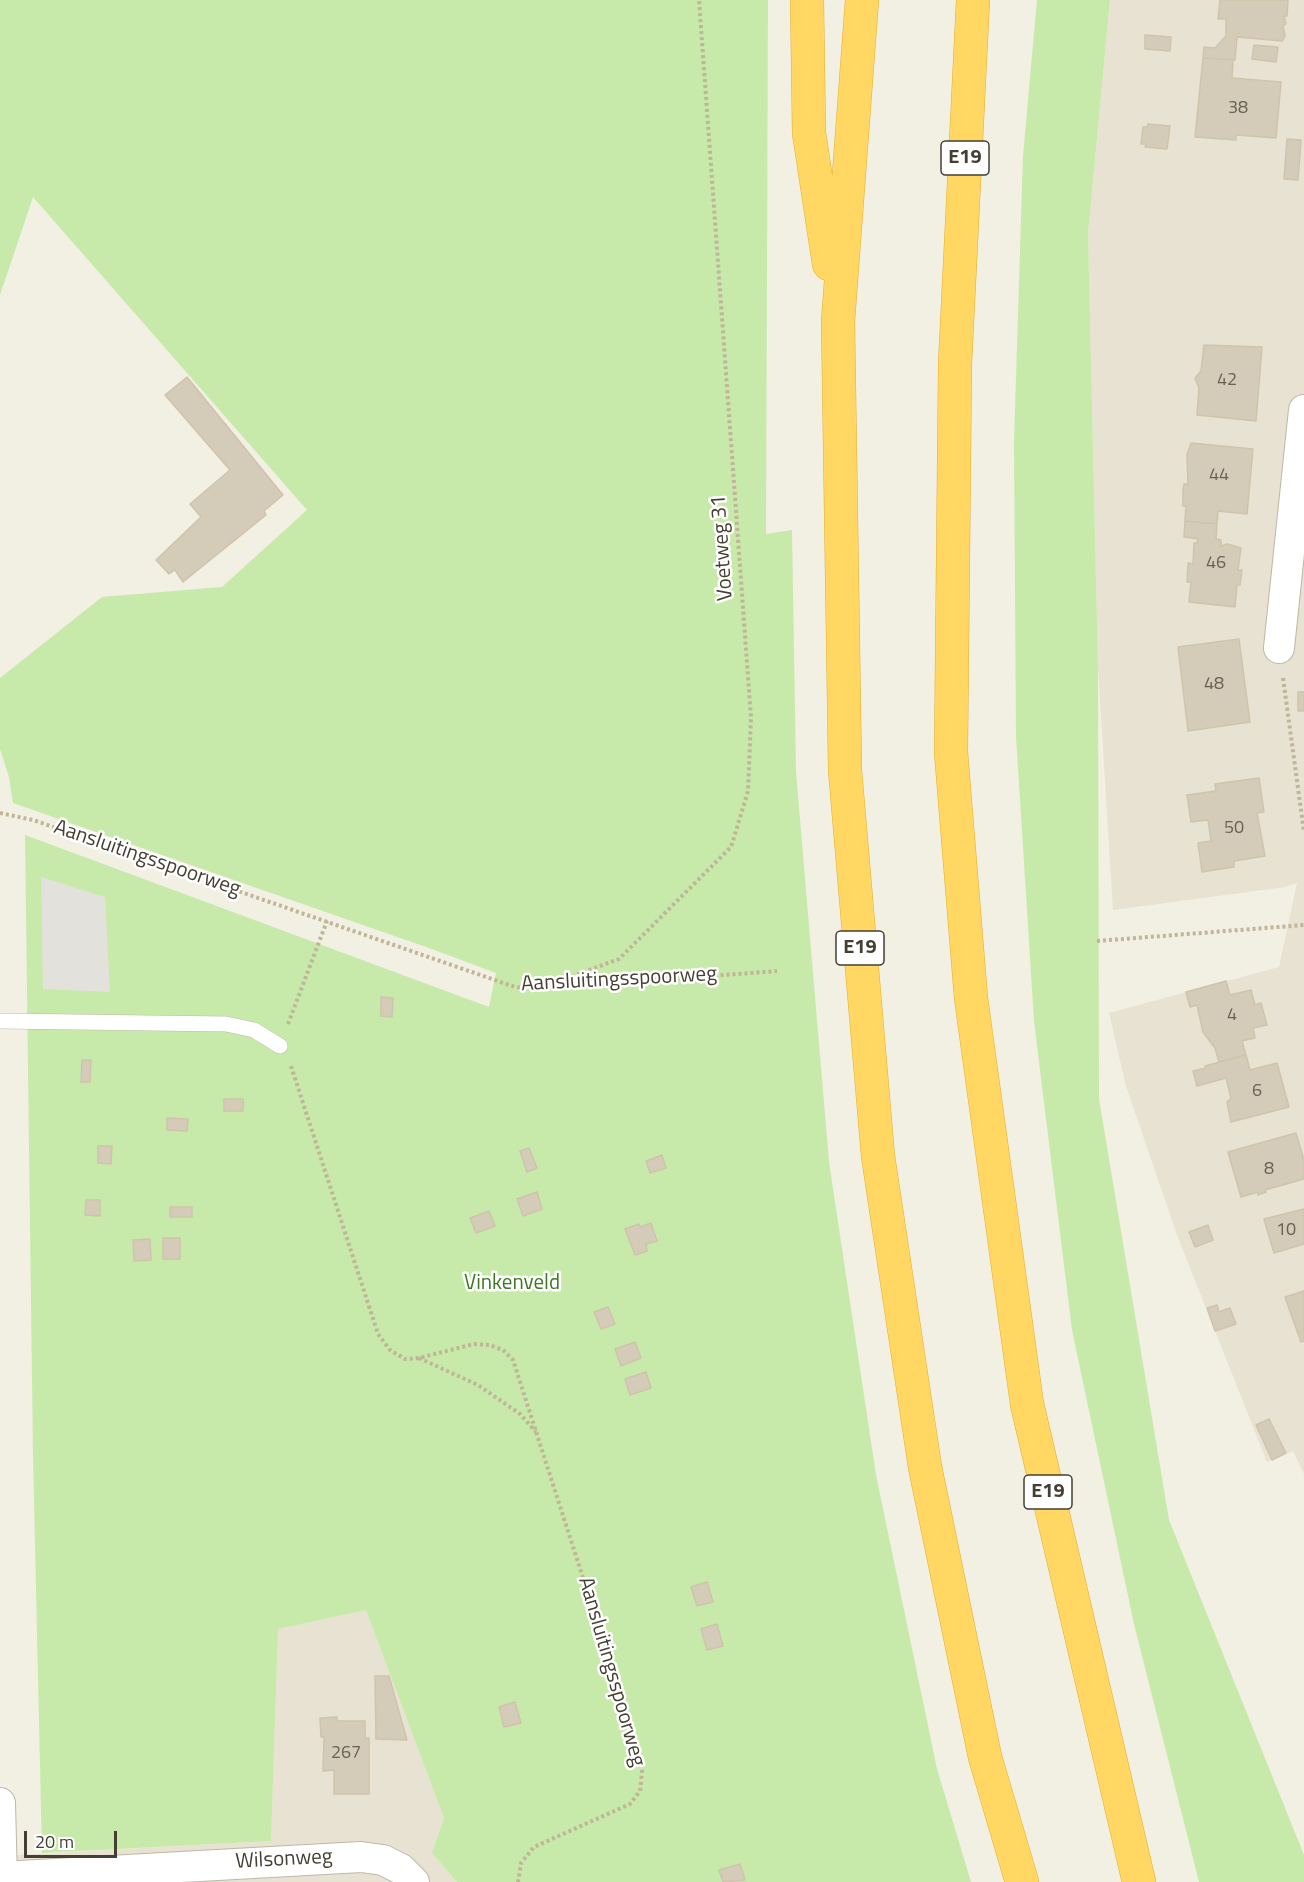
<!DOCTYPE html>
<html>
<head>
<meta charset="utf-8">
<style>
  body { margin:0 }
  #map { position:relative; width:1304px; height:1882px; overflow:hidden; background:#f2efe3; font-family:"Titillium Web",sans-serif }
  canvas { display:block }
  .scale { position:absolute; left:24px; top:1831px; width:93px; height:27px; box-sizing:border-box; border:3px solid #453f33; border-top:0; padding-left:8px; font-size:18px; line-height:21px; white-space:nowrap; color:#453f33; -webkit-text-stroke:4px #fff; paint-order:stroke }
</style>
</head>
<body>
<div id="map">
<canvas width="1304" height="1882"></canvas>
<div class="scale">20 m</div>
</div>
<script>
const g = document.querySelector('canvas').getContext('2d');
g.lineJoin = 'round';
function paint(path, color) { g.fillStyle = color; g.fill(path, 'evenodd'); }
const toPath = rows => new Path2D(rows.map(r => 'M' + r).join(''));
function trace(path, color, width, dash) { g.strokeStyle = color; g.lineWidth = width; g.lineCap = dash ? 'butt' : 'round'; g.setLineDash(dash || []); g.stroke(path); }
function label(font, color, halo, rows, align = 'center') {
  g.font = font + ' "Titillium Web",sans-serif'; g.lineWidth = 5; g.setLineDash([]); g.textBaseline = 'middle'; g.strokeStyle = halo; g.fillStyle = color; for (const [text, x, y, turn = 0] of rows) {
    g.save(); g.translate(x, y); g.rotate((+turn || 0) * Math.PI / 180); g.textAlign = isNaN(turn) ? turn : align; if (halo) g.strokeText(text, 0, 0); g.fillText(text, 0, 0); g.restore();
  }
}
paint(toPath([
  [1110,0,1304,0,1304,1474,1293,1451,1267,1462,1177,1235,1126,1086,1109,1013,1279,967,1297,883,1285,887,1113,910,1098,668,1088,233],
  [366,1610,444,1818,432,1853,457,1882,0,1882,0,1856,271,1841,278,1629]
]), '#e7e2d1');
paint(toPath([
  [0,0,768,0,766,534,792,530,796,772,829,1162,876,1475,937,1769,971,1882,457,1882,432,1853,444,1818,366,1610,278,1629,271,1841,42,1853,33,1456,25,835,489,1007,496,973,429,948,13,803,9,777,0,749,0,678,102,597,222,587,307,510,33,197,0,295],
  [1037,0,1110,0,1088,233,1098,668,1099,1099,1169,1520,1304,1855,1304,1882,1199,1882,1134,1624,1072,1330,1034,1021,1016,736,1014,441,1023,156]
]), '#c7e9aa');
paint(toPath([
  [41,877,105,897,110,992,43,989]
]), '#e3e1dc');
const building = toPath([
  [1220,0,1288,0,1287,16,1284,16,1286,24,1283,26,1285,36,1282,41,1237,37,1235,60,1203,58,1204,47,1215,48,1226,36,1226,19,1218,19,1220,0],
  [1145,35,1171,37,1170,51,1145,49,1145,35],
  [1254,45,1278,47,1276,62,1252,59,1254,45],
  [1203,58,1233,60,1232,78,1281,82,1276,138,1236,135,1236,140,1195,137,1203,58],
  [1148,124,1170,126,1167,149,1145,147,1146,144,1141,144,1143,127,1147,127,1148,124],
  [1287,139,1301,140,1298,180,1284,179,1287,139],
  [1204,345,1262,347,1256,421,1197,415,1199,388,1195,378,1201,371,1204,345],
  [187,377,283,495,264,511,266,515,183,582,175,570,169,574,156,560,201,517,190,504,230,470,165,395,187,377],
  [1191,443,1253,449,1247,514,1218,511,1217,524,1185,521,1186,506,1183,506,1183,490,1184,484,1188,484,1187,455,1191,443],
  [1185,521,1217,524,1216,539,1221,540,1221,546,1227,544,1241,548,1238,570,1242,570,1240,585,1237,585,1235,607,1189,602,1191,582,1187,582,1188,563,1193,564,1194,543,1197,543,1198,539,1184,537,1185,521],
  [1239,639,1250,722,1188,731,1178,647,1239,639],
  [1298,692,1304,692,1304,711,1298,711,1298,692],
  [1259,778,1264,812,1257,813,1265,856,1234,861,1234,867,1202,872,1198,843,1211,841,1208,820,1191,822,1187,795,1216,791,1215,784,1259,778],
  [1226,981,1230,995,1251,990,1255,1005,1261,1003,1267,1025,1253,1028,1255,1038,1242,1041,1246,1055,1219,1062,1215,1048,1203,1032,1197,1005,1190,1007,1186,992,1226,981],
  [381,997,393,998,392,1017,381,1016,381,997],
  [1246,1055,1250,1070,1277,1063,1289,1107,1231,1122,1227,1102,1231,1098,1226,1078,1197,1086,1193,1071,1206,1068,1205,1066,1246,1055],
  [82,1060,91,1060,90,1082,81,1082,82,1060],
  [224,1099,243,1099,243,1111,224,1111,224,1099],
  [167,1118,188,1119,187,1131,167,1130,167,1118],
  [1296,1133,1304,1160,1304,1179,1265,1190,1266,1192,1258,1195,1258,1192,1241,1197,1228,1152,1296,1133],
  [98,1146,112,1146,111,1164,98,1163,98,1146],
  [529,1148,537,1168,527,1172,520,1151,529,1148],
  [662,1155,666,1168,650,1173,646,1161,662,1155],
  [537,1192,542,1209,523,1216,517,1199,537,1192],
  [86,1200,100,1200,100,1216,85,1215,86,1200],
  [170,1207,192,1207,192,1217,170,1217,170,1207],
  [1304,1209,1304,1244,1274,1253,1264,1219,1304,1209],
  [489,1211,495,1226,476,1233,470,1218,489,1211],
  [651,1223,657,1241,646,1244,647,1251,635,1255,625,1229,639,1224,640,1227,651,1223],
  [1208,1225,1213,1240,1195,1247,1189,1232,1208,1225],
  [163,1238,180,1238,180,1259,163,1259,163,1238],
  [150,1239,151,1260,134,1261,133,1240,150,1239],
  [1304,1291,1304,1341,1301,1342,1285,1297,1304,1291],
  [1217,1305,1219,1312,1230,1308,1236,1324,1215,1331,1207,1308,1217,1305],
  [608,1307,615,1324,601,1329,594,1312,608,1307],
  [635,1342,641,1358,621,1366,615,1349,635,1342],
  [646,1372,651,1388,630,1395,625,1379,646,1372],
  [1269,1419,1286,1453,1272,1460,1256,1425,1269,1419],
  [707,1582,713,1602,697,1606,691,1587,707,1582],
  [717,1624,723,1646,707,1650,701,1629,717,1624],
  [375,1676,389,1676,407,1740,376,1739,375,1676],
  [515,1702,521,1723,504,1727,499,1707,515,1702],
  [337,1717,337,1721,365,1721,365,1738,369,1738,369,1794,334,1794,334,1770,323,1771,324,1737,321,1737,320,1718,337,1717],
  [740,1864,745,1880,723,1882,719,1870,740,1864]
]);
paint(building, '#d4ccb8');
trace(building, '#cfc4ab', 1.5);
const lane = toPath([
  [0,1021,226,1024,254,1030,280,1046]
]);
const street = toPath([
  [1279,648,1304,410],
  [0,1803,2,1882],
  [2,1877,361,1857,383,1860,401,1869,414,1882]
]);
const highway = toPath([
  [807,0,809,133,829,264],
  [862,0,838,321,845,770,878,1156,925,1467,985,1757,1022,1882],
  [973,0,955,364,951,752,971,998,1027,1404,1139,1882]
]);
trace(lane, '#beb8a6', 16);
trace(street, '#beb8a6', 32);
trace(highway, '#e3af2d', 34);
trace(toPath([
  [1283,678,1304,832],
  [0,813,33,820,515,987,538,989,777,971],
  [1097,941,1304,925],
  [538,989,619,959,731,847,748,791,751,718,699,0],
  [288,1024,327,921],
  [291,1066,378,1334,390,1350,405,1359,419,1358,474,1344,489,1345,503,1350,513,1360,639,1752,642,1771,640,1791,630,1804,534,1847,521,1863,518,1882],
  [419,1358,478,1385,520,1414,536,1432]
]), '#c0b596', 4, [3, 3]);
trace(lane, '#fff', 15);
trace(street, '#fff', 30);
trace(highway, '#ffd762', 33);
label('18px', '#696254', null, [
  ["38",1238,109],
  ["42",1227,381],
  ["44",1219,476],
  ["46",1216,564],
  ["48",1214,685],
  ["50",1234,829],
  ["4",1232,1016],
  ["6",1257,1092],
  ["8",1269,1170],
  ["10",1286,1231],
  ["267",346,1754]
]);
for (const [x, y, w] of [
  [965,158,48],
  [860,948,48],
  [1048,1492,48]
]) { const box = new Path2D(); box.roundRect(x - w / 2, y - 17, w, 34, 4.5); g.fillStyle = '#fff'; g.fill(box); trace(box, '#453f33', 1.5); }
label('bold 20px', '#453f33', null, [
  ["E19",965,158],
  ["E19",860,948],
  ["E19",1048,1492]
]);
label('21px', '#453f33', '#fff', [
  ["Voetweg 31",723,548,-94],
  ["Aansluitingsspoorweg",147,859,19],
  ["Aansluitingsspoorweg",619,980,-3],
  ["Aansluitingsspoorweg",611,1672,74],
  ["Wilsonweg",284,1860,-3]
]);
label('21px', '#3e7825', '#fff', [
  ["Vinkenveld",512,1284]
]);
</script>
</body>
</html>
